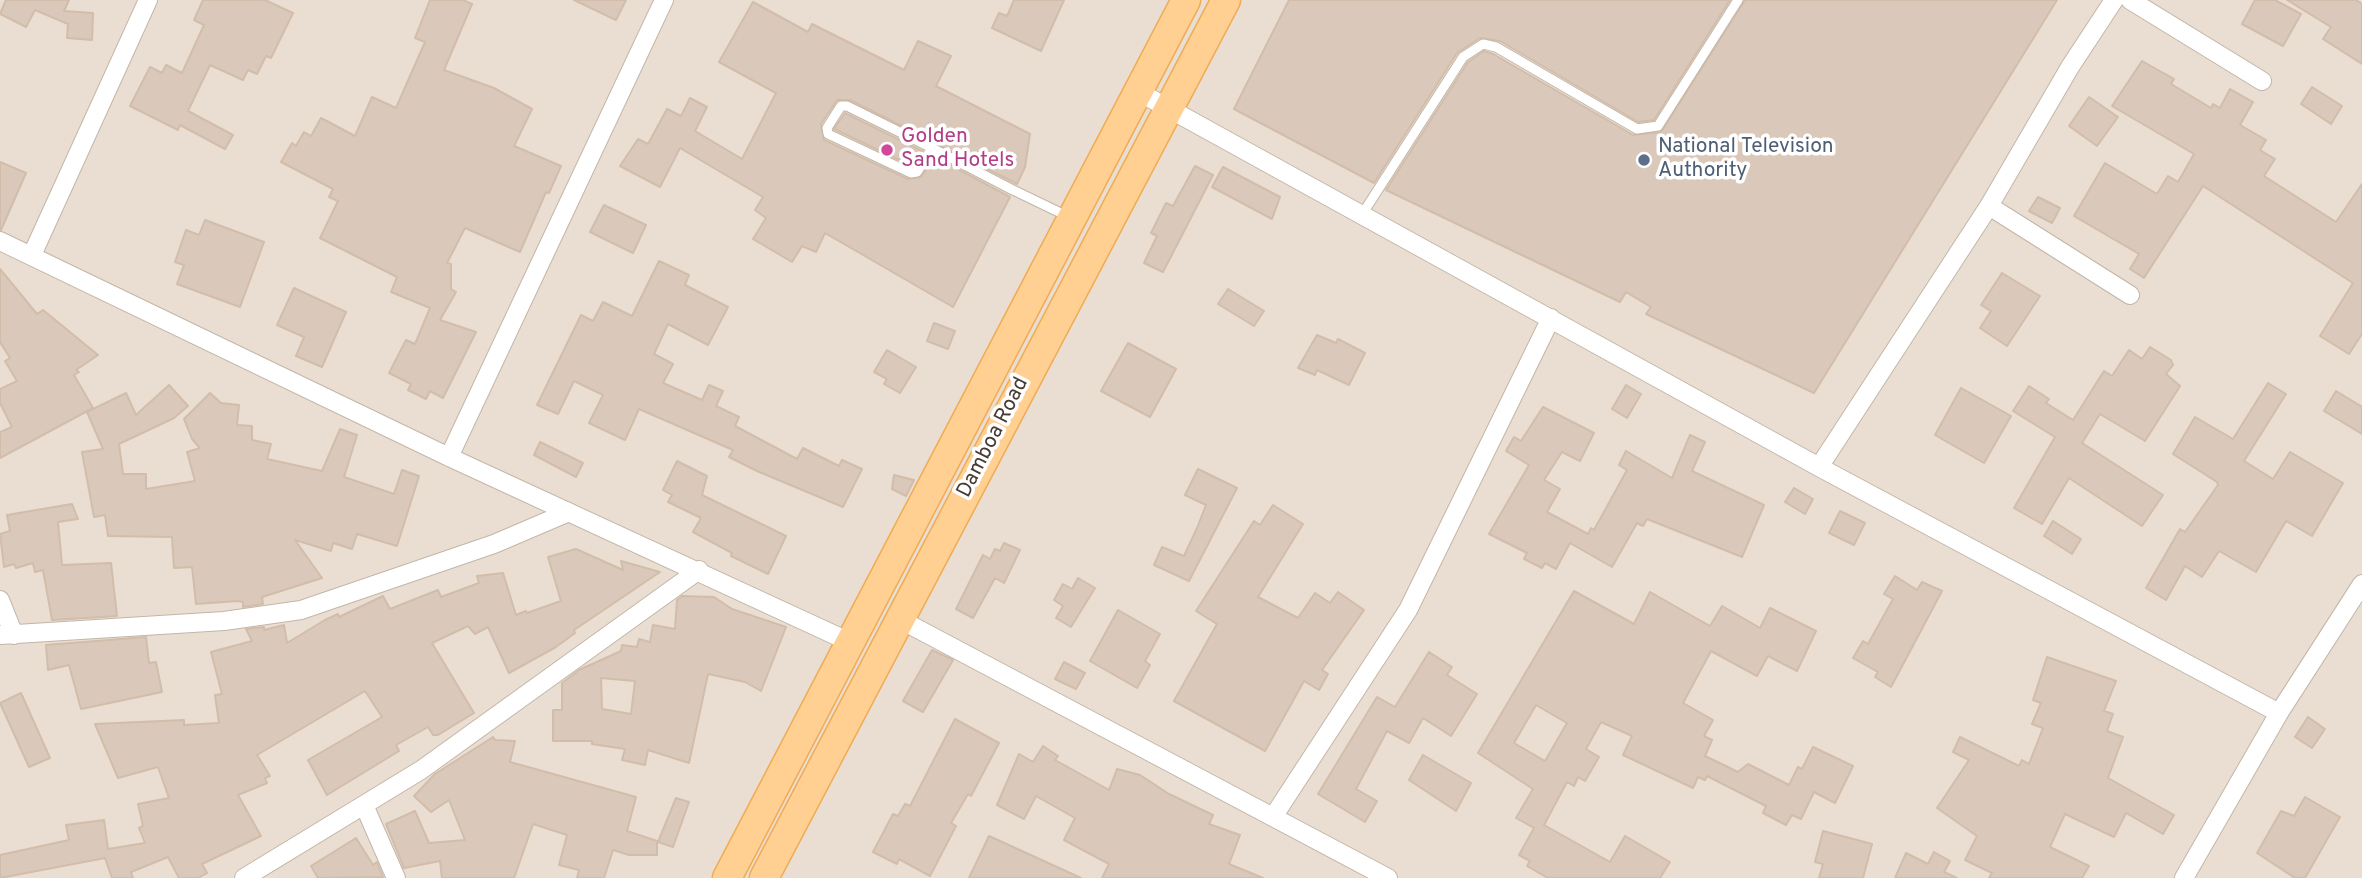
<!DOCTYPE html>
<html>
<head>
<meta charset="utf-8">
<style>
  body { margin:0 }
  canvas { display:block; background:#f4ede3 }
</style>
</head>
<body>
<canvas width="2362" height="878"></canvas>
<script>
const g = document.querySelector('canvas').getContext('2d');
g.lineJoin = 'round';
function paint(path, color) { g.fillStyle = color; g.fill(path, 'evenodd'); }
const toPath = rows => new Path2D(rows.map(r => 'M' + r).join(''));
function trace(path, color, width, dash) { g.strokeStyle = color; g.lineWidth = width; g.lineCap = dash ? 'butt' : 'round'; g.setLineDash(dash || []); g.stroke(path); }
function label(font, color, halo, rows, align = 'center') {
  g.font = font + ' Overpass,sans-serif'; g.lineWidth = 7; g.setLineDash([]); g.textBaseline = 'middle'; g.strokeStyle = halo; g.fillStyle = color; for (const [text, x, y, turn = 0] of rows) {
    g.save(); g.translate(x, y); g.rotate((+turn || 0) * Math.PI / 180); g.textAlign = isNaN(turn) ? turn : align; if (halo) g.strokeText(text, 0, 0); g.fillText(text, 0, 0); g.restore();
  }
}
paint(toPath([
  [0,0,2362,0,2362,878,0,878]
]), '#e9ded1');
const building = toPath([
  [6,0,69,0,64,11,93,13,92,40,67,38,68,24,35,10,26,27,0,14,6,0],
  [203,0,265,0,293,13,271,58,266,56,257,74,248,70,243,80,210,65,188,111,233,135,225,149,180,125,178,130,130,106,150,67,162,73,166,65,182,73,204,25,194,20,203,0],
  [430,0,463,0,472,4,444,70,494,88,532,109,514,146,561,166,549,193,546,192,520,252,465,228,447,263,451,264,451,289,456,292,440,320,476,332,443,398,430,391,426,399,408,390,411,384,389,373,406,340,415,344,430,308,391,292,397,277,320,238,338,201,329,197,333,189,281,162,292,143,296,146,304,132,311,136,321,118,355,136,372,97,396,108,425,42,415,38,430,0],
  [574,0,626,0,616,20,574,0],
  [1014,0,1064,0,1041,51,992,28,999,13,1007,16,1014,0],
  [1289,0,1730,0,1654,120,1638,122,1500,41,1480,38,1457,53,1374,183,1234,109,1289,0],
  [1745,0,2057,0,1814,393,1646,314,1651,307,1626,292,1620,302,1386,190,1468,62,1484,51,1493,54,1633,135,1661,132,1745,0],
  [2255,0,2275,0,2301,14,2283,46,2242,24,2255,0],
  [2287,0,2356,0,2362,4,2362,64,2323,39,2331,27,2287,0],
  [753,2,808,32,812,24,904,70,918,41,951,56,936,86,1030,134,1025,167,1017,184,850,100,837,100,821,124,824,140,908,179,921,177,935,157,1010,197,953,307,825,233,816,252,802,246,792,262,753,239,766,218,755,210,763,197,680,148,660,187,620,166,638,139,648,144,667,109,681,116,690,98,707,107,695,131,742,159,776,93,719,62,753,2],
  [2142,61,2174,79,2171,84,2211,108,2213,104,2220,108,2230,89,2253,102,2240,125,2266,140,2260,150,2275,159,2264,176,2336,222,2362,184,2362,334,2349,354,2320,336,2353,283,2203,186,2144,278,2130,269,2139,254,2074,216,2105,163,2157,194,2168,176,2178,182,2194,154,2112,106,2142,61],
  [2312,87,2342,106,2331,124,2301,104,2312,87],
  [2089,97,2118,117,2097,146,2069,126,2089,97],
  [845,113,922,151,912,166,834,129,845,113],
  [0,162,26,173,1,230,0,230,0,162],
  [1195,166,1213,175,1163,272,1144,263,1157,236,1151,233,1166,203,1173,206,1195,166],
  [1223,167,1280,197,1272,219,1212,187,1223,167],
  [2038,197,2060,208,2052,223,2029,211,2038,197],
  [604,205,646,225,633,253,590,232,604,205],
  [205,220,264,242,240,307,177,284,184,265,175,262,186,230,199,235,205,220],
  [659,261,689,275,685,285,728,307,708,345,668,324,654,354,673,364,663,383,702,400,709,385,723,391,716,406,739,417,735,426,797,459,803,448,839,466,842,460,862,469,843,507,757,471,729,457,733,450,639,409,625,440,589,423,603,395,574,381,558,414,537,405,581,315,593,321,603,302,632,316,659,261],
  [0,269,37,314,43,310,98,355,76,370,79,372,74,375,93,408,0,458,0,432,12,427,0,403,0,389,17,381,5,361,10,358,0,342,0,269],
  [2002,273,2040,296,2007,346,1980,328,1991,311,1981,305,2002,273],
  [294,288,346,312,322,367,296,356,304,337,277,325,294,288],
  [1228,289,1264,311,1254,326,1218,304,1228,289],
  [934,323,955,331,948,349,927,341,934,323],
  [1317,335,1336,343,1338,339,1365,353,1349,385,1317,370,1315,375,1298,368,1317,335],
  [1128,343,1176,369,1150,417,1101,391,1128,343],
  [2150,347,2171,360,2173,365,2166,374,2180,386,2145,441,2100,414,2082,443,2163,495,2142,526,2069,478,2042,524,2014,508,2055,437,2013,411,2029,386,2049,399,2046,403,2073,420,2104,371,2112,376,2129,350,2142,359,2150,347],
  [887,350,916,367,900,393,884,384,887,379,874,372,887,350],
  [2268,383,2286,394,2244,461,2273,479,2290,452,2343,483,2312,536,2286,521,2256,572,2219,551,2202,577,2185,566,2166,600,2146,588,2180,529,2185,532,2218,485,2217,482,2173,454,2195,417,2233,439,2268,383],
  [169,385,188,406,174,418,119,444,123,474,146,474,146,489,195,481,187,452,200,448,192,439,184,419,210,393,221,403,239,405,237,425,252,426,252,440,271,444,267,459,322,471,340,429,357,435,344,477,394,494,402,470,419,476,397,546,357,534,352,549,333,543,331,551,295,540,322,578,262,597,263,604,243,607,243,602,238,601,196,604,192,567,174,568,172,537,108,536,105,515,94,517,82,452,103,449,87,412,126,393,136,415,169,385],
  [1626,385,1641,394,1627,418,1612,409,1626,385],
  [1961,388,2011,416,1984,463,1935,435,1961,388],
  [2336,391,2362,407,2362,434,2324,411,2336,391],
  [1543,407,1594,433,1580,461,1562,452,1544,480,1560,489,1547,512,1588,534,1591,528,1594,530,1627,470,1619,465,1626,451,1672,478,1690,435,1705,442,1692,471,1764,505,1742,557,1647,519,1643,526,1637,523,1612,567,1570,543,1556,569,1545,563,1542,568,1524,559,1527,553,1489,534,1529,465,1506,451,1514,437,1521,441,1543,407],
  [540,442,583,463,576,477,534,455,540,442],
  [677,461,707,476,702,495,786,536,768,574,731,556,732,553,693,532,701,518,668,502,672,495,663,490,677,461],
  [1198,469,1237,488,1189,581,1154,565,1162,547,1184,556,1197,528,1206,505,1185,495,1198,469],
  [894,475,914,480,906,496,892,489,894,475],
  [1794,488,1813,499,1805,514,1785,502,1794,488],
  [72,504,78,519,58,522,62,565,111,563,117,616,52,620,43,570,35,572,33,563,16,568,14,564,4,567,0,534,10,531,7,515,72,504],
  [1273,505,1303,524,1258,597,1298,618,1315,593,1330,603,1338,592,1364,610,1322,670,1328,674,1319,690,1304,681,1265,751,1174,701,1217,624,1196,611,1254,521,1260,525,1273,505],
  [1840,511,1865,523,1854,545,1829,533,1840,511],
  [2053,521,2081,539,2072,554,2044,536,2053,521],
  [1004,543,1020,550,1004,583,995,578,973,618,956,609,983,555,990,559,995,549,1000,551,1004,543],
  [576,549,623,570,621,561,660,572,574,630,575,633,556,647,509,673,488,627,475,634,468,626,432,643,474,713,438,735,433,735,428,727,396,745,399,751,327,795,308,760,382,717,365,691,257,755,270,776,265,778,267,783,238,795,261,836,202,864,207,873,198,878,179,878,168,857,131,872,133,878,112,878,105,858,0,878,0,855,69,840,66,825,104,820,108,849,145,843,139,828,143,826,138,804,169,798,158,767,118,778,95,724,184,720,184,725,219,723,215,695,222,694,211,652,252,641,246,629,264,627,264,630,284,625,287,643,325,620,338,614,339,617,383,596,390,609,438,590,441,597,479,583,477,576,503,573,516,615,526,611,527,613,561,601,548,557,576,549],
  [1895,576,1917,590,1922,582,1942,591,1891,687,1875,677,1878,672,1853,658,1863,641,1868,644,1893,599,1884,594,1895,576],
  [1078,578,1095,588,1071,627,1056,618,1063,606,1054,600,1063,584,1072,589,1078,578],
  [1574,591,1634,624,1650,592,1710,626,1722,606,1760,628,1770,608,1816,631,1797,671,1768,656,1757,676,1711,651,1683,703,1713,720,1704,736,1712,740,1705,756,1738,772,1748,764,1789,785,1798,767,1802,769,1813,747,1853,766,1835,803,1814,792,1801,819,1792,815,1786,825,1763,813,1766,806,1707,776,1705,780,1698,777,1693,788,1623,755,1632,736,1601,722,1586,749,1599,757,1585,781,1578,777,1574,786,1567,782,1544,825,1610,862,1625,836,1670,862,1660,878,1548,878,1527,866,1530,861,1519,855,1534,828,1516,818,1533,789,1478,753,1574,591],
  [1536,705,1567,723,1545,761,1514,743,1536,705],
  [682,596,714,597,732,609,786,627,761,691,745,682,708,674,689,763,648,750,645,765,622,760,625,749,592,744,592,741,553,741,553,710,562,710,562,683,579,670,621,651,622,645,637,647,639,639,650,642,653,625,675,629,677,600,682,596],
  [601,678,635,681,631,714,602,709,601,678],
  [1118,610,1160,634,1145,661,1150,665,1137,688,1090,661,1118,610],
  [146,637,149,663,156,662,162,692,81,709,69,665,48,670,46,645,146,637],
  [932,650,953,660,923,712,903,701,932,650],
  [1429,652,1452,667,1447,675,1477,694,1451,736,1423,718,1409,743,1387,731,1356,789,1377,801,1365,822,1318,794,1377,697,1395,707,1429,652],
  [2047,657,2116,681,2104,711,2113,714,2107,731,2123,737,2108,778,2174,815,2163,834,2126,813,2114,837,2065,814,2050,847,2089,866,2082,878,1989,878,1992,873,1965,860,1977,836,1937,808,1969,760,1953,752,1960,737,2019,766,2022,760,2029,764,2043,728,2032,724,2041,703,2033,700,2047,657],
  [1064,662,1085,673,1076,689,1055,679,1064,662],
  [21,693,50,758,29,767,0,703,21,693],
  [2308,717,2325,729,2312,748,2295,737,2308,717],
  [955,719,999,743,971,796,968,794,951,823,956,826,930,876,899,859,897,864,873,852,893,814,898,816,905,804,910,806,955,719],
  [493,737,495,740,515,741,510,762,636,797,627,831,657,841,657,855,629,855,613,850,604,878,577,878,579,870,559,865,567,835,533,824,514,878,442,878,440,861,404,868,386,824,415,811,429,843,465,840,449,800,431,812,414,796,435,774,493,737],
  [1043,746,1058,756,1055,760,1109,790,1117,769,1140,775,1169,794,1213,815,1209,824,1240,835,1229,864,1263,878,1102,878,1109,864,1064,840,1075,818,1036,796,1024,819,997,805,1019,754,1033,762,1043,746],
  [1423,755,1471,783,1456,811,1409,780,1423,755],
  [2305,797,2340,817,2305,878,2295,878,2257,853,2281,811,2294,816,2305,797],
  [676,798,689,802,673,847,658,842,676,798],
  [1823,831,1872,844,1863,878,1819,878,1823,864,1815,862,1823,831],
  [989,836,1081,878,969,878,989,836],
  [356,838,373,865,377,862,383,877,318,878,311,866,356,838],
  [1934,852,1950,861,1944,872,1957,878,1895,878,1906,853,1928,864,1934,852]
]);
paint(building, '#dac9bb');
trace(building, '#d2bdaa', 2);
const lane = toPath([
  [932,148,917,172,911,173,828,134,827,128,841,106,847,106,932,148,1011,189,1067,216],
  [1363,213,1463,57,1483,44,1496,47,1637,129,1658,126,1738,0]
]);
const street = toPath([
  [2130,0,2262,81],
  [1137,91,1819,467,2279,713],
  [1989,206,2130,295],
  [0,241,449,457,852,643],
  [32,255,148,0],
  [449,457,664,0],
  [1819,467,1989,206,2070,67,2114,0],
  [0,600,14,635],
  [901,620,1388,878],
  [0,635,224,621,301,610,494,544,569,512],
  [364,805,396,878],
  [1273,817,1408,610,1551,318],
  [244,878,421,770,699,570],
  [2184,878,2279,713,2362,584]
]);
const primary = toPath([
  [727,878,1186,0],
  [764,878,1226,0]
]);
trace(lane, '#c3b6a8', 11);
trace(street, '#c3b6a8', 20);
trace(primary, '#f1ab54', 31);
trace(lane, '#fff', 9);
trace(street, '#fff', 18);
trace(primary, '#ffd091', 28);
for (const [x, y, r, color] of [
  [887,150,7,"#d1479c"],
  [1644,160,7,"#5c6f8a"]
]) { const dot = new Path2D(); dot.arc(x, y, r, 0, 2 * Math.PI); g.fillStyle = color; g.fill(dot); trace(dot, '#fff', 2.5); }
label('21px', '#b23c85', '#fff', [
  ["Golden",901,138],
  ["Sand Hotels",901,162]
], 'left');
label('21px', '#4e5e75', '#fff', [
  ["National Television",1658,148],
  ["Authority",1658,172]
], 'left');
label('21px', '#473c33', '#fff', [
  ["Damboa Road",994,438,-63]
]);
</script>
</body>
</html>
